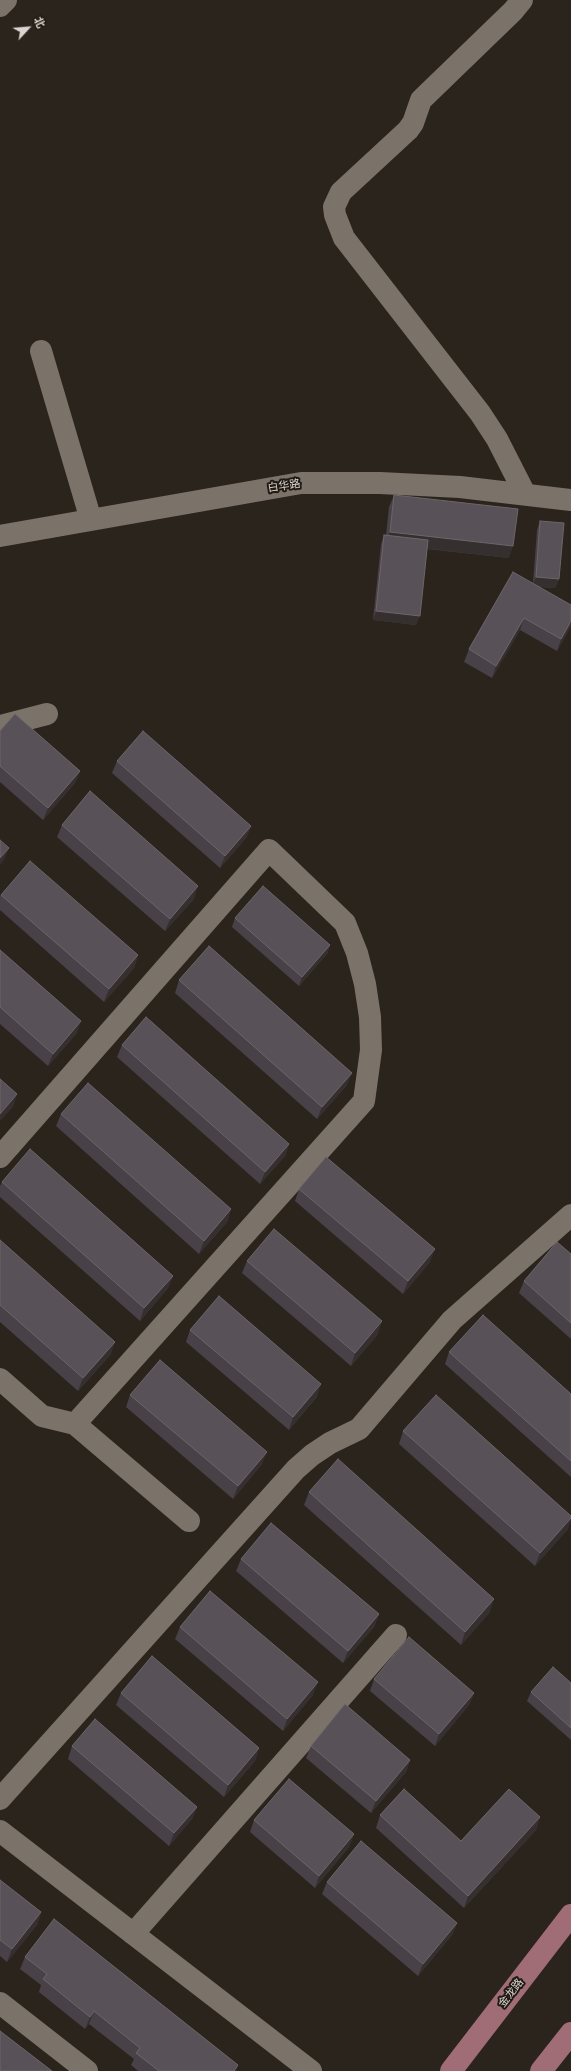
<!DOCTYPE html>
<html>
<head>
<meta charset="utf-8">
<style>
  body { margin:0 }
  #map { position:relative; width:571px; height:2071px; overflow:hidden; background:#2b241c; font-family:Raleway,"Noto Sans SC",sans-serif }
  canvas { display:block }
  .north { position:absolute; left:8px; top:8px; width:40px; height:40px; -webkit-text-stroke:3px #211a13; paint-order:stroke; rotate:64deg; font-size:11px; font-weight:700; line-height:16px; text-align:center; color:#dad5d0 }
  .north::after { content:''; display:block; margin:auto; width:14px; height:18px; background:#dad5d0; clip-path:polygon(50% 0,100% 100%,50% 72%,0 100%) }
</style>
</head>
<body>
<div id="map">
<canvas width="571" height="2071"></canvas>
<div class="north">北</div>
</div>
<script>
const g = document.querySelector('canvas').getContext('2d');
g.lineJoin = 'round';
const toPath = rows => new Path2D(rows.map(r => 'M' + r).join(''));
function trace(path, color, width, dash) { g.strokeStyle = color; g.lineWidth = width; g.lineCap = dash ? 'butt' : 'round'; g.setLineDash(dash || []); g.stroke(path); }
function paint(path, color) { g.fillStyle = color; g.fill(path, 'evenodd'); }
function label(font, color, halo, rows, align = 'center') {
  g.font = font + ' Raleway,"Noto Sans SC",sans-serif'; g.lineWidth = 4; g.setLineDash([]); g.textBaseline = 'middle'; g.strokeStyle = halo; g.fillStyle = color; for (const [text, x, y, turn = 0] of rows) {
    g.save(); g.translate(x, y); g.rotate((+turn || 0) * Math.PI / 180); g.textAlign = isNaN(turn) ? turn : align; if (halo) g.strokeText(text, 0, 0); g.fillText(text, 0, 0); g.restore();
  }
}
trace(toPath([
  [522,0,513,11,421,100,413,123,408,130,341,192,334,207,335,215,344,238,480,413,497,439,525,494],
  [0,6,6,0],
  [41,351,91,520],
  [0,536,301,483,380,483,460,487,571,500],
  [0,726,47,714],
  [0,1157,269,850,345,923,357,953,365,984,370,1017,371,1050,364,1101,75,1424],
  [0,1379,42,1416,75,1424,189,1521],
  [0,1799,296,1469,312,1455,330,1443,359,1429,452,1320,571,1215],
  [0,1831,311,2071],
  [133,1934,396,1635],
  [0,2003,87,2071]
]), '#7b736a', 22);
trace(toPath([
  [451,2071,571,1915],
  [541,2071,571,2033]
]), '#a06c76', 22);
paint(toPath([
  [394,495,509,558,427,549,416,625,373,620,381,544,384,535,386,535,389,507],
  [540,521,559,579,555,588,539,587,571,626,557,651,520,630,492,678,464,662,469,649,533,583,537,530],
  [0,731,80,771,75,783,43,820,0,782],
  [117,761,251,826,246,838,220,868,112,773],
  [62,825,194,899,165,931,57,837],
  [1,895,138,955,134,968,104,1002,0,910,0,896],
  [235,918,330,945,327,954,299,986,232,927],
  [0,950,77,1033,48,1066,0,1024],
  [179,980,347,1085,317,1119,175,993],
  [122,1045,289,1144,285,1156,260,1184,117,1057],
  [61,1114,231,1209,227,1222,199,1254,56,1126],
  [2,1182,173,1276,168,1288,140,1321,0,1197,0,1186],
  [299,1189,430,1262,403,1294,295,1201],
  [0,1240,111,1354,78,1391,0,1322],
  [571,1254,571,1339,519,1293,524,1281],
  [247,1261,378,1334,351,1366,242,1273],
  [190,1330,317,1397,289,1430,186,1342],
  [449,1352,571,1394,571,1477,445,1364],
  [130,1395,262,1464,233,1499,126,1407],
  [403,1431,568,1529,535,1566,399,1444],
  [309,1492,490,1612,461,1645,304,1505],
  [241,1559,379,1614,374,1627,343,1663,236,1571],
  [180,1627,313,1695,283,1731,175,1639],
  [374,1679,474,1693,469,1705,435,1746,370,1691],
  [571,1683,571,1740,527,1701,531,1692],
  [121,1693,259,1748,255,1761,224,1797,116,1705],
  [72,1746,197,1807,192,1819,169,1846,68,1759],
  [311,1746,410,1760,406,1772,371,1813,306,1758],
  [380,1815,461,1841,540,1817,536,1830,464,1908,376,1828],
  [254,1820,354,1834,349,1847,315,1888,250,1832],
  [0,1880,41,1912,37,1925,7,1962,0,1956],
  [327,1882,457,1923,452,1935,418,1976,322,1894],
  [25,1957,236,2071,138,2071,131,2065,134,2059,89,2024,85,2029,39,1992,41,1985,20,1969]
]), '#484148');
paint(toPath([
  [390,532,513,546,509,558,385,544],
  [536,577,559,579,555,588,532,586],
  [376,611,420,616,416,625,373,620],
  [524,618,520,630,492,678,496,666],
  [571,621,571,626,557,651,561,639],
  [80,771,75,783,43,820,48,808],
  [251,826,246,838,220,868,225,856],
  [9,848,4,860,0,865,0,858],
  [198,886,194,899,165,931,170,919],
  [330,945,327,954,299,986,302,977],
  [138,955,134,968,104,1002,109,989],
  [81,1021,77,1033,48,1066,53,1054],
  [352,1073,347,1085,317,1119,322,1107],
  [17,1094,13,1107,0,1121,0,1114],
  [289,1144,285,1156,260,1184,265,1172],
  [231,1209,227,1222,199,1254,204,1241],
  [435,1249,430,1262,403,1294,408,1281],
  [173,1276,168,1288,140,1321,144,1308],
  [382,1321,378,1334,351,1366,355,1353],
  [115,1342,111,1354,78,1391,83,1378],
  [321,1384,317,1397,289,1430,293,1417],
  [267,1452,262,1464,233,1499,238,1486],
  [571,1518,571,1520,568,1529,535,1566,540,1553],
  [494,1599,490,1612,461,1645,465,1632],
  [379,1614,374,1627,343,1663,348,1651],
  [318,1682,313,1695,283,1731,287,1719],
  [474,1693,469,1705,435,1746,439,1734],
  [259,1748,255,1761,224,1797,228,1785],
  [410,1760,406,1772,371,1813,376,1801],
  [197,1807,192,1819,169,1846,174,1833],
  [540,1817,536,1830,464,1908,468,1896],
  [354,1834,349,1847,315,1888,319,1876],
  [41,1912,37,1925,7,1962,12,1949],
  [457,1923,452,1935,418,1976,423,1964],
  [94,2011,89,2024,85,2029,90,2017],
  [238,2065,236,2071,234,2071]
]), '#362f30');
const building = toPath([
  [394,495,518,509,513,546,390,532,394,495],
  [540,521,564,523,559,579,536,577,540,521],
  [384,535,428,540,420,616,376,611,384,535],
  [513,572,571,605,571,621,561,639,524,618,496,666,469,649,513,572],
  [15,714,80,771,48,808,0,766,0,731,15,714],
  [143,731,251,826,225,856,117,761,143,731],
  [90,791,198,886,170,919,62,825,90,791],
  [0,840,9,848,0,858,0,840],
  [30,861,138,955,109,989,1,895,30,861],
  [263,886,330,945,302,977,235,918,263,886],
  [209,946,352,1073,322,1107,179,980,209,946],
  [0,950,81,1021,53,1054,0,1007,0,950],
  [146,1017,289,1144,265,1172,122,1045,146,1017],
  [0,1079,17,1094,0,1114,0,1079],
  [88,1083,231,1209,204,1241,61,1114,88,1083],
  [30,1149,173,1276,144,1308,2,1182,30,1149],
  [326,1157,435,1249,408,1281,299,1189,326,1157],
  [274,1229,382,1321,355,1353,247,1261,274,1229],
  [0,1240,115,1342,83,1378,0,1305,0,1240],
  [557,1242,571,1254,571,1323,524,1281,557,1242],
  [219,1296,321,1384,293,1417,190,1330,219,1296],
  [483,1315,571,1394,571,1461,449,1352,483,1315],
  [160,1360,267,1452,238,1486,130,1395,160,1360],
  [436,1395,571,1516,571,1518,540,1553,403,1431,436,1395],
  [338,1459,494,1599,465,1632,309,1492,338,1459],
  [271,1523,379,1614,348,1651,241,1559,271,1523],
  [210,1591,318,1682,287,1719,180,1627,210,1591],
  [409,1637,474,1693,439,1734,374,1679,409,1637],
  [152,1656,259,1748,228,1785,121,1693,152,1656],
  [553,1667,571,1683,571,1728,531,1692,553,1667],
  [345,1704,410,1760,376,1801,311,1746,345,1704],
  [95,1719,197,1807,174,1833,72,1746,95,1719],
  [289,1779,354,1834,319,1876,254,1820,289,1779],
  [404,1789,461,1841,509,1789,540,1817,468,1896,380,1815,404,1789],
  [361,1841,457,1923,423,1964,327,1882,361,1841],
  [0,1880,41,1912,12,1949,0,1940,0,1880],
  [54,1919,238,2065,234,2071,159,2071,136,2053,140,2048,94,2011,90,2017,43,1979,47,1974,25,1957,54,1919],
  [0,2031,52,2071,0,2071,0,2031]
]);
paint(building, '#585157');
trace(building, '#6c666a', 1);
label('11px', '#dad5d0', '#211a13', [
  ["白华路",284,486,-9],
  ["金龙路",511,1993,-52]
]);
</script>
</body>
</html>
